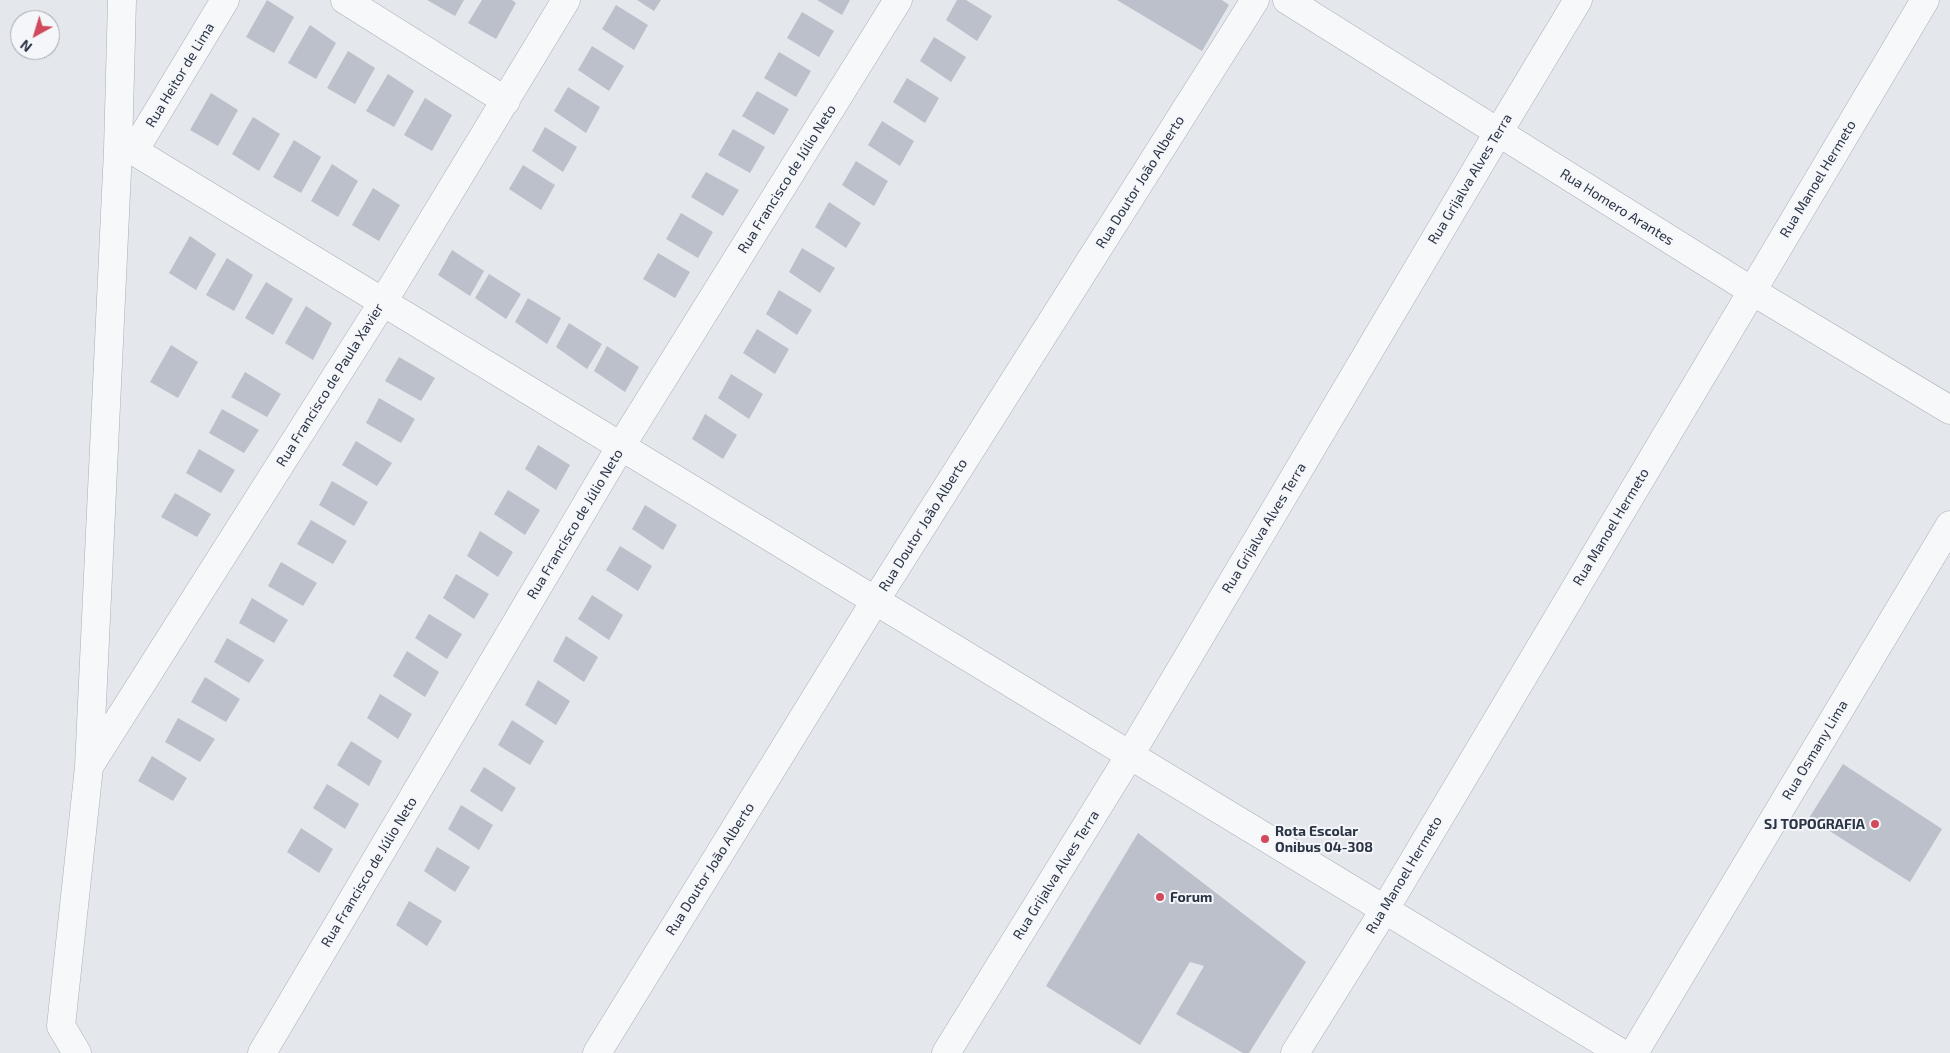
<!DOCTYPE html>
<html>
<head>
<meta charset="utf-8">
<style>
  body { margin:0 }
  #map { position:relative; width:1950px; height:1053px; overflow:hidden; background:#e4e7ec; font-family:"Exo 2",sans-serif }
  canvas { display:block }
  .north { position:absolute; left:10px; top:10px; width:50px; height:50px; box-sizing:border-box; background:#f4f6f9; border:1px solid #a4a8b1; border-radius:50%; rotate:219deg; font-size:14px; font-weight:700; line-height:20px; text-align:center; color:#2b3445 }
  .north::after { content:''; display:block; margin:auto; width:18px; height:22px; background:#d1495b; clip-path:polygon(50% 0,100% 100%,50% 72%,0 100%) }
</style>
</head>
<body>
<div id="map">
<canvas width="1950" height="1053"></canvas>
<div class="north">N</div>
</div>
<script>
const g = document.querySelector('canvas').getContext('2d');
g.lineJoin = 'round';
function paint(path, color) { g.fillStyle = color; g.fill(path, 'evenodd'); }
const toPath = rows => new Path2D(rows.map(r => 'M' + r).join(''));
function trace(path, color, width, dash) { g.strokeStyle = color; g.lineWidth = width; g.lineCap = dash ? 'butt' : 'round'; g.setLineDash(dash || []); g.stroke(path); }
function label(font, color, halo, rows, align = 'center') {
  g.font = font + ' "Exo 2",sans-serif'; g.lineWidth = 4; g.setLineDash([]); g.textBaseline = 'middle'; g.strokeStyle = halo; g.fillStyle = color; for (const [text, x, y, turn = 0] of rows) {
    g.save(); g.translate(x, y); g.rotate((+turn || 0) * Math.PI / 180); g.textAlign = isNaN(turn) ? turn : align; if (halo) g.strokeText(text, 0, 0); g.fillText(text, 0, 0); g.restore();
  }
}
paint(toPath([
  [267,0,294,17,274,53,246,37],
  [427,0,464,0,455,16],
  [482,0,512,0,516,3,496,39,468,23],
  [637,0,661,0,654,11],
  [817,0,850,0,842,15],
  [957,0,966,0,992,16,977,41,946,20],
  [1117,0,1222,0,1229,5,1202,51],
  [616,5,648,25,634,50,602,29],
  [802,12,834,31,819,57,787,38],
  [310,25,336,43,316,79,288,63],
  [934,37,966,57,951,82,920,61],
  [592,46,624,66,609,91,578,70],
  [348,51,375,68,355,104,327,88],
  [779,52,811,71,796,97,764,78],
  [388,74,414,91,394,127,366,111],
  [907,78,939,98,925,123,893,102],
  [568,87,600,107,586,133,554,111],
  [757,91,789,109,774,135,742,116],
  [211,93,238,110,218,146,190,130],
  [425,98,452,115,432,151,404,135],
  [253,117,280,134,259,171,232,154],
  [882,121,914,141,900,166,868,145],
  [545,127,577,147,563,172,532,151],
  [733,129,765,147,750,173,718,155],
  [294,140,321,157,301,193,273,177],
  [856,161,888,181,874,206,842,185],
  [332,164,358,181,338,217,311,201],
  [523,165,555,185,541,210,509,189],
  [706,172,739,190,723,216,691,197],
  [373,188,400,205,379,241,352,225],
  [829,202,861,223,846,248,815,227],
  [681,213,713,232,698,258,666,239],
  [190,236,216,254,196,290,169,273],
  [802,248,835,268,820,293,789,272],
  [452,250,484,271,470,296,438,275],
  [658,253,690,272,675,298,643,279],
  [227,258,253,275,234,311,206,295],
  [489,274,521,294,506,319,475,298],
  [266,282,293,299,273,335,245,318],
  [779,290,812,310,797,335,766,314],
  [528,298,561,318,547,344,515,322],
  [306,306,332,323,313,360,285,343],
  [569,323,602,344,587,369,556,347],
  [757,329,789,349,775,374,743,353],
  [171,345,198,362,178,398,150,382],
  [607,346,639,367,625,392,594,371],
  [399,357,435,378,421,401,385,381],
  [245,372,281,394,267,417,231,397],
  [731,374,763,394,749,419,718,398],
  [379,398,415,419,401,443,366,423],
  [222,409,259,430,244,453,209,433],
  [705,414,737,435,723,459,692,439],
  [356,441,392,463,377,486,342,465],
  [538,445,570,465,556,490,525,469],
  [199,449,235,470,221,493,186,473],
  [332,481,368,502,354,526,319,505],
  [508,490,540,510,525,535,494,514],
  [175,493,211,514,197,537,161,517],
  [645,505,677,525,663,550,632,529],
  [311,520,347,541,333,564,297,544],
  [480,531,513,552,498,577,467,556],
  [620,546,652,566,638,591,606,570],
  [281,562,317,583,303,606,268,586],
  [456,574,489,594,474,619,443,598],
  [592,595,623,615,609,640,578,619],
  [252,598,288,620,274,643,239,623],
  [429,614,462,634,447,659,415,638],
  [566,636,598,657,584,682,553,661],
  [227,638,264,660,249,683,214,662],
  [407,651,439,672,425,697,393,676],
  [205,677,240,699,226,722,191,702],
  [538,680,570,701,556,725,525,705],
  [380,694,412,714,398,739,367,718],
  [178,718,215,739,200,762,165,742],
  [512,720,544,741,530,765,498,745],
  [351,741,382,761,369,786,337,765],
  [152,756,187,778,173,801,138,781],
  [1843,764,1942,829,1910,882,1809,818],
  [484,767,516,788,502,812,470,791],
  [327,784,359,804,345,829,313,808],
  [461,805,493,825,479,850,448,829],
  [301,828,333,849,319,873,287,852],
  [1138,833,1306,962,1249,1053,1243,1053,1176,1014,1204,966,1190,962,1140,1045,1046,986],
  [437,847,470,867,455,892,424,871],
  [409,901,442,921,427,946,396,925]
]), '#bbc0ca');
const minor = toPath([
  [345,0,506,101],
  [1287,0,1752,291,1950,410],
  [118,150,134,151,1621,1053],
  [134,151,225,0],
  [90,765,383,302,566,0],
  [77,1053,61,1026,89,767,118,150,122,0],
  [262,1053,621,446,898,0],
  [597,1053,875,601,1255,0],
  [946,1053,1130,755,1498,133,1578,0],
  [1295,1053,1385,909,1925,0],
  [1634,1053,1950,525]
]);
trace(minor, '#a9aeb7', 29);
trace(minor, '#f7f8fa', 28);
for (const [x, y, r, color] of [
  [1875,824,5,"#d1495b"],
  [1265,839,5,"#d1495b"],
  [1160,897,5,"#d1495b"]
]) { const dot = new Path2D(); dot.arc(x, y, r, 0, 2 * Math.PI); g.fillStyle = color; g.fill(dot); trace(dot, '#f4f6f9', 2); }
label('14px', '#2b3445', '#f4f6f9', [
  ["Rua Heitor de Lima",180,75,-59],
  ["Rua Francisco de Júlio Neto",787,179,-58],
  ["Rua Grijalva Alves Terra",1470,179,-59],
  ["Rua Manoel Hermeto",1818,179,-59],
  ["Rua Doutor João Alberto",1140,182,-58],
  ["Rua Homero Arantes",1617,207,32],
  ["Rua Francisco de Paula Xavier",330,385,-58],
  ["Rua Francisco de Júlio Neto",575,524,-59],
  ["Rua Doutor João Alberto",923,525,-58],
  ["Rua Manoel Hermeto",1611,527,-59],
  ["Rua Grijalva Alves Terra",1264,528,-59],
  ["Rua Osmany Lima",1815,750,-59],
  ["Rua Doutor João Alberto",710,869,-58],
  ["Rua Francisco de Júlio Neto",369,872,-59],
  ["Rua Grijalva Alves Terra",1056,875,-58],
  ["Rua Manoel Hermeto",1404,875,-59]
]);
label('bold 14px', '#2b3445', '#f4f6f9', [
  ["SJ TOPOGRAFIA",1865,824,"right"],
  ["Rota Escolar",1275,831],
  ["Onibus 04-308",1275,847],
  ["Forum",1170,897]
], 'left');
</script>
</body>
</html>
